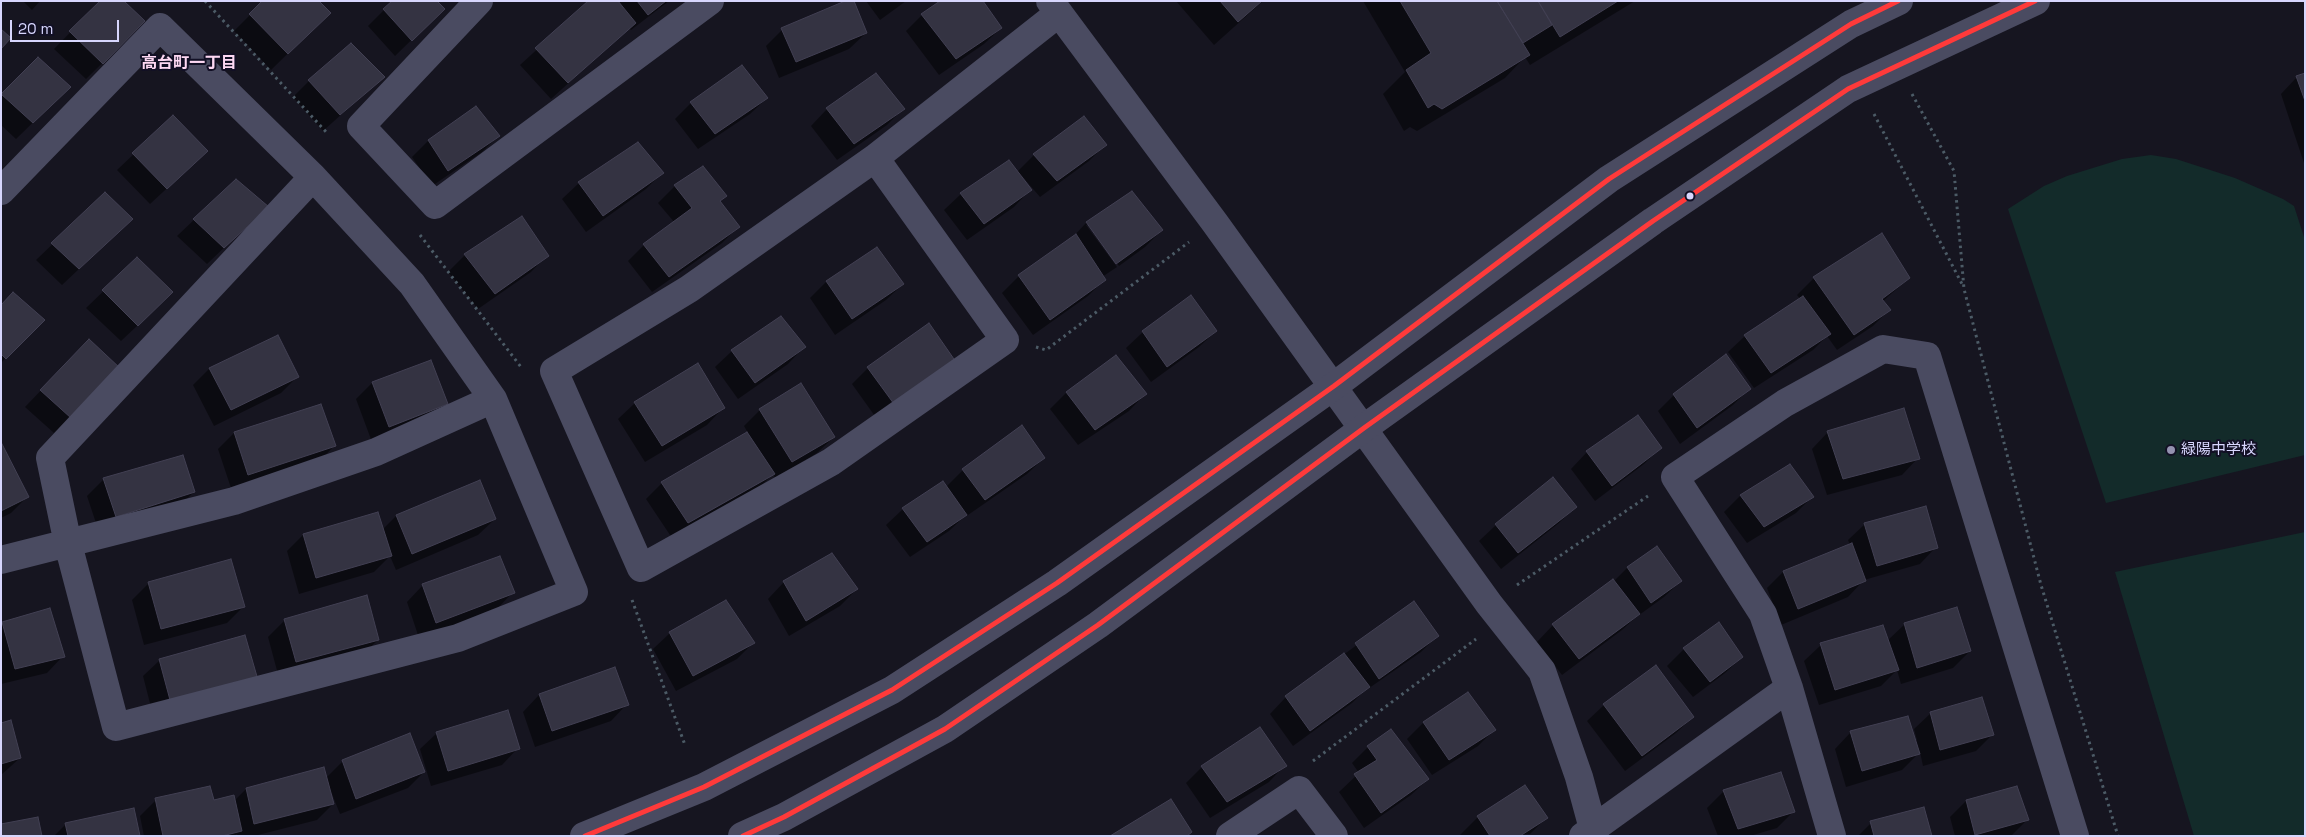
<!DOCTYPE html>
<html>
<head>
<meta charset="utf-8">
<style>
  body { margin:0 }
  #map { position:relative; width:2306px; height:837px; overflow:hidden; background:#161520; font-family:"Space Grotesk",sans-serif }
  canvas { display:block }
  .frame { position:absolute; inset:0; border:2px solid #d7d6fd; pointer-events:none }
  .scale { position:absolute; left:10px; top:20px; width:109px; height:22px; box-sizing:border-box; border:2px solid #d7d6fd; border-top:0; padding-left:6px; font-size:15px; line-height:18px; white-space:nowrap; color:#d7d6fd; -webkit-text-stroke:4px #121025; paint-order:stroke }
</style>
</head>
<body>
<div id="map">
<canvas width="2306" height="837"></canvas>
<div class="frame"></div>
<div class="scale">20 m</div>
</div>
<script>
const g = document.querySelector('canvas').getContext('2d');
g.lineJoin = 'round';
function paint(path, color) { g.fillStyle = color; g.fill(path, 'evenodd'); }
const toPath = rows => new Path2D(rows.map(r => 'M' + r).join(''));
function trace(path, color, width, dash) { g.strokeStyle = color; g.lineWidth = width; g.lineCap = dash ? 'butt' : 'round'; g.setLineDash(dash || []); g.stroke(path); }
function label(font, color, halo, rows, align = 'center') {
  g.font = font + ' "Space Grotesk","Noto Sans JP",sans-serif'; g.lineWidth = 4; g.setLineDash([]); g.textBaseline = 'middle'; g.strokeStyle = halo; g.fillStyle = color; for (const [text, x, y, turn = 0] of rows) {
    g.save(); g.translate(x, y); g.rotate((+turn || 0) * Math.PI / 180); g.textAlign = isNaN(turn) ? turn : align; if (halo) g.strokeText(text, 0, 0); g.fillText(text, 0, 0); g.restore();
  }
}
paint(toPath([
  [2151,155,2176,159,2235,178,2283,199,2294,206,2305,240,2305,455,2106,503,2008,209,2044,186,2067,176,2122,159],
  [2305,532,2305,836,2194,836,2115,572]
]), '#132b2a');
paint(toPath([
  [23,1,40,1,32,10],
  [101,1,144,22,86,79,54,49],
  [264,1,329,13,271,70,234,31],
  [590,1,669,1,631,30,629,28,551,99,520,65],
  [866,1,906,1,880,20],
  [1176,1,1263,1,1214,45],
  [1363,1,1635,1,1530,65,1525,57,1505,78,1417,131,1410,127,1404,131,1383,94,1405,72],
  [443,9,395,56,368,26,384,10],
  [922,15,1001,28,984,44,939,75,906,31],
  [782,30,866,33,849,49,779,78,766,46],
  [38,59,53,103,16,139,1,125,1,96],
  [2305,75,2305,166,2281,94,2297,77],
  [383,77,323,131,293,97,309,81],
  [767,98,750,114,698,149,675,119,691,103],
  [476,108,498,136,482,152,432,186,412,157,428,141],
  [827,109,903,109,887,125,837,160,811,126],
  [173,117,190,167,150,204,117,170],
  [638,143,662,173,646,189,586,232,562,199,579,183],
  [1105,145,1089,161,1040,197,1022,176,1021,178,1030,190,1014,207,967,240,944,210,961,194,1008,161,1017,172,1034,155],
  [703,168,725,196,719,202,738,227,722,243,652,292,628,261,644,245,675,223,658,203,675,186],
  [236,180,250,223,207,264,177,236],
  [1132,192,1162,230,1145,247,1119,266,1089,225,1086,225,1117,267,1102,277,1104,280,1088,296,1033,335,1002,293,1019,276,1071,239,1086,223],
  [105,194,132,219,62,285,36,260],
  [521,218,547,255,531,272,478,309,448,272,465,255],
  [1881,235,1909,278,1882,302,1889,310,1873,326,1837,350,1827,336,1813,350,1754,388,1728,352,1745,336,1801,300,1797,295,1814,278],
  [877,249,903,284,886,300,835,335,810,298,826,282],
  [137,259,155,309,121,341,86,308],
  [1,306,43,320,1,363],
  [781,318,804,347,788,364,738,399,715,367,732,351],
  [1216,331,1199,347,1151,382,1126,348,1143,332],
  [73,357,103,385,54,433,25,407],
  [1116,357,1145,394,1129,411,1078,445,1050,409,1066,393],
  [868,368,938,378,877,419,852,384],
  [209,369,297,377,281,393,214,426,193,385],
  [372,383,447,403,430,420,372,442,356,399],
  [1750,388,1733,405,1680,444,1658,411,1674,395],
  [635,403,723,408,707,425,645,462,618,419],
  [321,406,334,446,318,463,232,491,218,449,234,433],
  [760,410,834,437,817,453,775,478,773,474,757,490,672,538,646,499,662,483,748,433,744,426],
  [1021,426,1044,458,1027,474,968,515,967,514,949,531,910,557,886,525,903,509,943,483,946,487,963,470],
  [1828,432,1918,458,1902,475,1827,495,1812,449],
  [1,445,28,496,11,513,1,518],
  [1660,448,1644,464,1595,501,1571,469,1587,452],
  [1790,466,1812,497,1796,513,1747,543,1724,512,1740,496],
  [104,479,194,492,177,508,99,532,87,496],
  [1553,479,1575,507,1559,523,1501,569,1479,541,1496,525],
  [479,482,495,519,478,535,396,570,390,556,374,572,299,594,287,551,303,535,382,530,396,516],
  [1865,524,1936,547,1920,564,1864,580,1848,597,1781,625,1767,588,1783,572,1850,545,1848,540],
  [1657,548,1681,581,1664,597,1635,618,1622,630,1562,675,1537,642,1553,625,1613,582,1627,568],
  [784,582,857,589,840,606,789,636,768,599],
  [149,583,244,606,227,623,144,645,132,600],
  [423,585,513,592,497,609,419,638,407,602],
  [366,597,378,640,361,656,279,678,268,637,284,621],
  [1414,603,1437,636,1421,652,1362,693,1352,703,1293,746,1270,714,1286,697],
  [2,623,63,656,47,673,1,684],
  [1718,624,1742,657,1725,673,1693,697,1667,666,1684,649],
  [1905,624,1970,651,1953,668,1901,684,1897,670,1881,686,1819,705,1804,661,1821,645,1887,641],
  [670,633,753,643,737,659,676,691,653,649],
  [245,637,153,715,143,676,160,660],
  [614,668,627,704,611,721,535,747,523,712,539,695],
  [1604,705,1693,717,1676,733,1625,771,1587,721],
  [1931,713,1993,734,1976,751,1923,766,1920,752,1902,770,1846,787,1835,749,1851,732,1915,741,1917,740,1914,729],
  [1424,722,1494,730,1478,746,1432,775,1407,739],
  [1,724,20,758,1,775],
  [437,733,518,748,502,765,431,786,420,749],
  [1368,747,1428,779,1411,795,1364,828,1339,792,1359,773,1352,763],
  [343,761,424,772,408,788,340,814,332,794,330,794,333,804,317,820,254,836,237,836,237,834,235,836,144,836,140,816,156,800,234,801,246,789,326,778],
  [1285,765,1269,782,1210,818,1186,783,1202,767],
  [1524,787,1546,818,1530,834,1459,836,1478,817],
  [1724,791,1794,811,1777,828,1750,836,1718,836,1707,808],
  [1966,801,2027,820,2011,836,1955,836,1950,817],
  [1871,823,1931,836,1858,836],
  [66,824,139,836,54,836]
]), '#0007');
const building = toPath([
  [100,1,124,1,145,21,103,64,69,31,100,1],
  [262,1,319,1,331,13,288,54,249,14,262,1],
  [392,1,437,1,445,9,412,41,383,9,392,1],
  [588,1,618,1,636,23,568,83,535,48,588,1],
  [637,1,666,1,648,15,637,1],
  [845,1,854,1,867,33,796,62,781,28,845,1],
  [940,1,983,1,1002,28,956,59,921,14,940,1],
  [1220,1,1262,1,1238,22,1220,1],
  [1400,1,1497,1,1530,55,1442,109,1434,104,1428,108,1406,70,1431,53,1400,1],
  [1497,1,1538,1,1552,25,1523,43,1497,1],
  [1538,1,1618,1,1560,37,1538,1],
  [1,29,11,38,1,49,1,29],
  [351,43,385,77,340,115,308,80,351,43],
  [38,57,71,87,33,123,1,94,38,57],
  [742,65,768,98,715,134,690,102,742,65],
  [876,73,905,109,854,144,826,108,876,73],
  [2305,73,2305,101,2296,76,2305,73],
  [476,106,500,136,448,171,428,140,476,106],
  [173,115,208,151,167,189,132,153,173,115],
  [1084,116,1107,145,1057,181,1033,154,1084,116],
  [638,142,664,173,603,216,578,182,638,142],
  [1009,160,1032,190,984,224,960,193,1009,160],
  [703,166,727,196,720,201,740,227,669,277,643,244,692,208,674,185,703,166],
  [236,179,269,207,224,248,193,219,236,179],
  [1132,191,1163,230,1116,264,1086,222,1132,191],
  [105,192,133,219,79,269,51,243,105,192],
  [522,216,549,256,495,294,464,254,522,216],
  [1882,233,1910,278,1882,299,1891,310,1854,335,1813,277,1882,233],
  [1076,234,1106,280,1050,320,1018,275,1076,234],
  [877,247,904,284,852,319,826,281,877,247],
  [137,257,173,292,138,326,102,290,137,257],
  [13,292,45,320,6,359,1,354,1,305,13,292],
  [1191,295,1217,331,1167,367,1142,331,1191,295],
  [1803,296,1831,334,1771,373,1744,335,1803,296],
  [781,316,806,347,755,383,731,350,781,316],
  [929,323,956,362,894,404,867,367,929,323],
  [278,335,299,377,231,410,209,368,278,335],
  [89,339,121,369,71,418,40,390,89,339],
  [1726,354,1751,389,1697,428,1673,394,1726,354],
  [1116,355,1147,394,1095,430,1066,392,1116,355],
  [431,360,448,404,389,427,372,382,431,360],
  [698,363,725,408,662,446,634,402,698,363],
  [801,383,835,437,792,462,759,409,801,383],
  [321,404,336,446,248,475,234,432,321,404],
  [1904,408,1920,459,1843,479,1827,431,1904,408],
  [1638,415,1662,448,1612,486,1586,451,1638,415],
  [1022,425,1045,458,985,500,962,469,1022,425],
  [747,432,775,474,688,523,661,482,747,432],
  [1,442,29,497,1,511,1,442],
  [183,455,195,492,116,517,103,478,183,455],
  [1790,464,1814,497,1764,527,1740,495,1790,464],
  [1553,477,1577,507,1518,553,1495,524,1553,477],
  [480,480,496,519,412,554,396,515,480,480],
  [943,481,967,515,927,542,902,508,943,481],
  [1926,506,1938,548,1877,566,1864,523,1926,506],
  [378,512,392,556,316,578,303,534,378,512],
  [1852,543,1866,581,1798,609,1783,571,1852,543],
  [1657,546,1682,581,1651,603,1627,567,1657,546],
  [832,553,858,589,806,621,783,581,832,553],
  [500,556,515,593,436,623,422,584,500,556],
  [231,559,245,607,161,629,148,582,231,559],
  [1613,579,1640,614,1579,659,1552,624,1613,579],
  [367,595,379,640,296,662,284,619,367,595],
  [726,600,755,643,693,676,669,632,726,600],
  [1414,601,1439,636,1379,679,1355,643,1414,601],
  [1957,607,1971,651,1917,668,1904,623,1957,607],
  [50,608,65,657,15,669,2,622,50,608],
  [1719,622,1743,657,1710,682,1683,648,1719,622],
  [1883,625,1899,670,1835,690,1820,643,1883,625],
  [245,635,258,680,170,700,159,659,245,635],
  [1344,653,1370,687,1310,731,1285,696,1344,653],
  [1656,665,1694,717,1642,756,1603,704,1656,665],
  [615,667,629,705,552,731,539,694,615,667],
  [1468,692,1496,730,1449,760,1423,722,1468,692],
  [1982,697,1994,735,1940,750,1930,712,1982,697],
  [508,710,520,749,448,771,436,732,508,710],
  [1908,716,1920,754,1862,771,1850,731,1908,716],
  [11,720,21,758,1,764,1,723,11,720],
  [1260,727,1287,766,1227,802,1201,766,1260,727],
  [1391,729,1429,779,1381,813,1354,774,1377,760,1367,746,1391,729],
  [410,733,425,772,356,799,342,760,410,733],
  [324,767,334,804,254,824,246,788,324,767],
  [1781,772,1795,812,1738,829,1723,790,1781,772],
  [1525,785,1548,818,1520,836,1490,836,1477,816,1525,785],
  [210,786,214,800,234,795,242,831,222,836,163,836,155,798,210,786],
  [2017,786,2029,820,1975,835,1966,800,2017,786],
  [1171,799,1192,832,1187,836,1110,836,1171,799],
  [1924,807,1932,836,1874,836,1870,821,1924,807],
  [134,808,140,836,68,836,65,823,134,808],
  [38,817,42,836,1,836,1,824,38,817]
]);
paint(building, '#343342');
trace(building, '#424053', 1);
trace(toPath([
  [205,1,328,134],
  [1912,94,1954,171,1964,289,2041,585,2118,836],
  [1874,114,1963,286],
  [420,235,521,367],
  [1036,347,1046,350,1189,242],
  [1517,585,1648,496],
  [632,600,685,745],
  [1313,761,1476,639]
]), '#4c5b66', 3, [2.5, 4]);
trace(toPath([
  [479,1,361,126,435,205,710,1],
  [1050,1,1215,223,1489,604,1542,671,1579,777,1595,836],
  [875,158,1005,340,831,462,641,568,554,371,689,289,875,158,1059,13],
  [1,191,160,27,313,177,412,284,493,399,574,592,458,638,116,727,68,544,50,458,313,177],
  [1,560,234,501,376,452,493,399],
  [1230,836,1299,790,1334,836],
  [1583,836,1789,688],
  [1832,836,1789,688,1763,614,1675,477,1785,403,1883,349,1927,356,2075,836]
]), '#4a4b61', 28);
trace(toPath([
  [584,836,704,787,892,690,1057,583,1334,386,1609,179,1851,24,1899,1],
  [742,836,784,817,945,729,1098,625,1364,428,1653,221,1848,89,2036,1]
]), '#4a4b61', 28);
trace(toPath([
  [585,836,704,787,892,690,1057,583,1334,386,1609,179,1851,24,1898,1],
  [743,836,784,817,945,729,1098,625,1364,428,1653,221,1848,89,2035,1]
]), '#ff3a3a', 5);
for (const [x, y, r, color] of [
  [1690,196,4.5,"#d7d6fd"],
  [2171,450,5,"#9392b0"]
]) { const dot = new Path2D(); dot.arc(x, y, r, 0, 2 * Math.PI); g.fillStyle = color; g.fill(dot); trace(dot, '#121025', 2); }
label('15px', '#d7d6fd', '#121025', [
  ["緑陽中学校",2181,450]
], 'left');
label('bold 16px', '#fdd8f3', '#121025', [
  ["高台町一丁目",189,64]
]);
</script>
</body>
</html>
